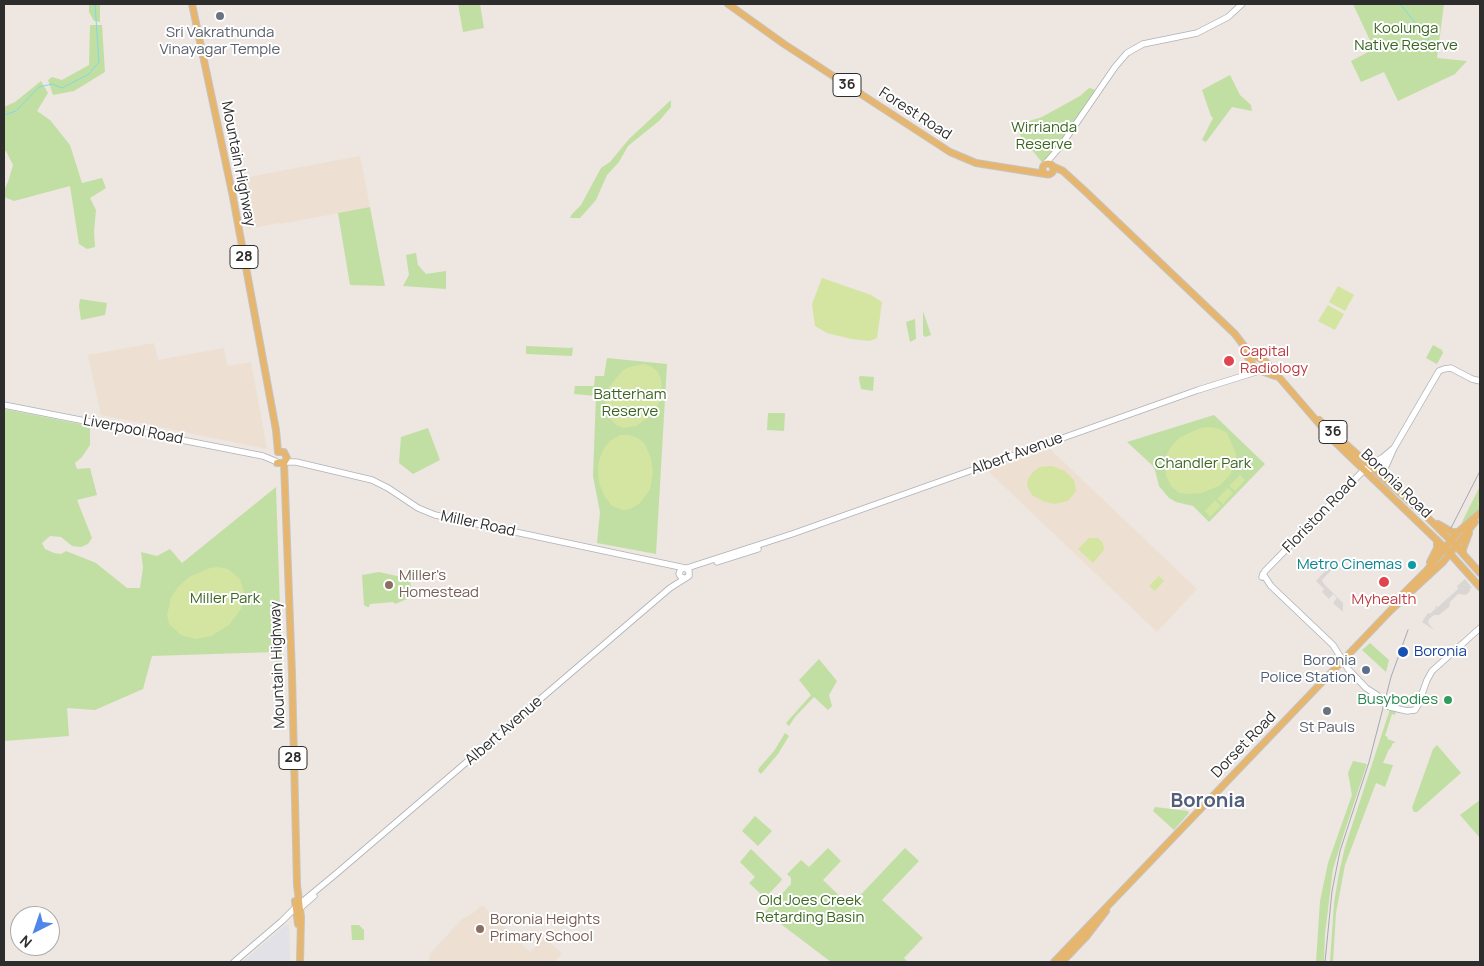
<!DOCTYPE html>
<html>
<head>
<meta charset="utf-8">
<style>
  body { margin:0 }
  #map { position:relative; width:1484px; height:966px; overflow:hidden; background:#ede6e1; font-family:Manrope,sans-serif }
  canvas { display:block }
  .frame { position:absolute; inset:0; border:5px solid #2d2d2d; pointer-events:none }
  .north { position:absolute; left:10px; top:906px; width:50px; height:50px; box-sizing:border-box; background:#fff; border:1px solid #ababab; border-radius:50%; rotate:221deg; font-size:14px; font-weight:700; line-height:20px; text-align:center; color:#2d2d2d }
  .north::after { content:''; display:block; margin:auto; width:18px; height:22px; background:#5086eb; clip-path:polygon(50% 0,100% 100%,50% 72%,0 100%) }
</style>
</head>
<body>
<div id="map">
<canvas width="1484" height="966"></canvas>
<div class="frame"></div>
<div class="north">N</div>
</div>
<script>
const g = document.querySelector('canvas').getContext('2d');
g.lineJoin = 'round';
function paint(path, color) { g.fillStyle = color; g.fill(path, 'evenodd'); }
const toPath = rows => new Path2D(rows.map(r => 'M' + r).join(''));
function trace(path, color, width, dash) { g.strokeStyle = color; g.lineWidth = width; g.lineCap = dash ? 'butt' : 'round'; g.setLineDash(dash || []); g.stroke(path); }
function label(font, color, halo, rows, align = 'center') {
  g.font = font + ' Manrope,sans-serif'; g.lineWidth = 4; g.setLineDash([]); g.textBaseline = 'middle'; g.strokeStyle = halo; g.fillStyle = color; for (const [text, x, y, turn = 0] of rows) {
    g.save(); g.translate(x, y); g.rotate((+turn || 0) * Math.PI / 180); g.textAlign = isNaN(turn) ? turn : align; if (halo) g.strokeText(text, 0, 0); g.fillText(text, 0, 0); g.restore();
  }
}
paint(toPath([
  [287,924,289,925,290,962,242,962]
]), '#e1e1e7');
paint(toPath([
  [360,156,370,207,280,224,279,223,247,229,238,179],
  [154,343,158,360,224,348,227,366,251,362,267,449,101,415,88,355],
  [1050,449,1197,589,1157,632,988,471],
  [482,905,530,952,545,937,562,954,554,962,542,962,540,961,538,962,429,962,430,954,462,919,473,913]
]), '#ede0d2');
paint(toPath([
  [89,4,100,4,100,22,94,21,89,12],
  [458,4,480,4,484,28,463,32],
  [1353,4,1444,4,1437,58,1467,61,1455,74,1398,101,1384,72,1361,82,1351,61,1374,49],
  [90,25,102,25,105,72,74,91,53,95,48,80,52,77,62,80,89,65],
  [1230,75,1240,95,1251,105,1252,111,1232,107,1206,142,1202,140,1213,118,1211,116,1202,90],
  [41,81,48,93,37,111,50,120,70,145,82,183,102,178,106,188,90,198,96,210,94,232,95,247,87,249,79,244,70,186,14,201,4,197,4,190,8,182,13,165,6,151,4,152,4,107,15,102],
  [1089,88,1093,89,1098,92,1044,165,1013,126,1042,117,1080,96],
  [671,100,671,107,659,121,628,146,619,162,607,175,596,200,580,218,570,218,572,214,581,205,601,168,610,162,629,139],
  [370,207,385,286,350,285,338,213],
  [416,253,418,265,426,274,446,271,446,289,403,286,409,275,406,255],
  [80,299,107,303,105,315,81,320,79,306],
  [923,311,931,335,925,337,923,335],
  [915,319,916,339,910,342,906,322],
  [1433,345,1442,350,1443,353,1437,364,1426,358],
  [526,346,571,348,573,347,572,356,526,354],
  [607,358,667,364,656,554,597,543,600,512,593,476,596,396,574,394,575,386,594,386,595,376,604,376],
  [860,376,874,377,873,391,861,389,859,378],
  [4,409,90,426,90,445,82,457,75,463,77,469,90,468,97,495,77,500,92,538,88,544,81,547,72,546,61,537,50,536,42,543,45,549,54,553,61,554,66,551,96,563,127,588,140,588,143,568,141,552,157,556,170,549,182,563,276,487,282,670,276,670,275,652,152,656,143,689,95,710,67,708,69,736,4,741],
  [768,413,785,413,784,431,767,430],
  [1214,415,1265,464,1209,522,1193,506,1176,502,1169,498,1159,486,1155,470,1152,465,1127,442],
  [428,428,440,460,413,474,399,463,401,437],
  [1479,488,1480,489,1480,500,1478,504,1480,506,1480,513,1464,526,1461,524],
  [379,572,410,579,412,597,395,604,393,602,370,604,369,607,367,607,364,605,362,575],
  [1370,643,1389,660,1386,672,1362,650],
  [819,659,837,681,829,695,832,706,828,710,814,697,795,717,789,726,786,723,811,695,799,680],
  [1390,709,1401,713,1396,712,1395,715,1392,714,1385,736,1388,737,1387,739,1396,742,1393,743,1390,749,1389,749,1383,763,1393,765,1385,787,1376,783,1345,865,1336,913,1333,962,1330,962,1334,903,1339,873,1345,847],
  [785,733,789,736,778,754,761,774,758,771,759,768,774,751],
  [1437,745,1461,773,1417,812,1414,812,1412,808,1433,749],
  [1353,761,1367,764,1344,833,1333,869,1325,934,1324,962,1316,962,1320,901,1328,863,1352,795,1348,773],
  [1480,800,1480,838,1460,815],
  [1155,807,1188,811,1189,813,1174,830,1153,811],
  [755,816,772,831,758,846,742,831],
  [828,848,841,861,823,880,850,906,905,848,919,861,882,900,923,938,904,958,908,962,831,962,765,912,791,884,791,878,787,874,801,860,809,867],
  [751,849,782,879,781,881,765,898,749,883,755,877,740,862],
  [351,925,359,925,364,930,364,940,352,940]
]), '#c1dfa3');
paint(toPath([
  [822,278,871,295,882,302,877,338,869,341,852,339,827,333,815,326,812,304],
  [1338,286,1354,295,1345,311,1329,302],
  [1328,305,1344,314,1335,330,1318,321],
  [644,364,652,367,658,372,661,379,662,392,660,401,650,416,636,426,624,428,616,425,608,416,606,410,605,403,609,387,622,371,629,367],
  [1210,427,1220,429,1227,433,1236,454,1236,463,1230,475,1219,486,1201,493,1189,494,1179,493,1171,486,1166,476,1165,458,1170,448,1179,438,1200,428],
  [620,435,628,435,638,438,645,444,651,459,653,472,650,490,639,504,630,509,623,510,612,506,605,497,599,483,598,466,600,458,604,448,611,440],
  [1052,466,1065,471,1074,480,1076,491,1068,501,1055,504,1045,502,1032,495,1027,486,1028,479,1033,472,1040,467],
  [1240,475,1245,480,1235,491,1229,486],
  [1228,488,1233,493,1223,504,1217,499],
  [1215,500,1221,506,1210,517,1205,511],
  [1089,538,1098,538,1103,543,1104,550,1093,563,1078,549],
  [218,567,228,569,240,579,244,593,244,600,241,609,229,625,211,636,196,639,181,635,169,624,167,615,171,597,179,586,189,577,210,568],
  [1159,576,1164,581,1155,591,1149,586]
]), '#d3e5a0');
paint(toPath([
  [1334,561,1338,563,1322,580,1324,584,1343,603,1343,612,1333,603,1337,598,1333,594,1329,599,1322,592,1324,589,1316,581],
  [1465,579,1472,588,1470,588,1470,591,1466,595,1458,594,1450,602,1449,607,1439,615,1434,615,1429,619,1428,623,1434,630,1422,622,1428,613,1430,614,1436,608,1435,606,1438,607,1458,589,1457,586]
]), '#dad6d4');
trace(toPath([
  [1400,4,1439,52],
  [4,115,16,111,39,87,52,84,62,88,89,74,99,62,95,4]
]), '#7edbe5', 1);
const secondary = toPath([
  [1045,164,1060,147,1115,67,1127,53,1143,44,1197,33,1228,17,1242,4],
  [4,405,263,456,275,461],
  [285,462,296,462,372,480,388,488,418,508,435,515,685,568],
  [1371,469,1389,459],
  [1382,475,1394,448,1439,371,1444,369,1451,368,1472,379,1480,381],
  [717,562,758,549],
  [687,568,792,534,1198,390,1259,371],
  [1263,574,1271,586,1333,645,1348,669,1366,688,1377,695,1378,698,1375,700,1371,697,1374,694],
  [1262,577,1265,571,1360,474,1370,465,1382,458,1394,448],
  [1390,707,1407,711,1415,710,1418,705,1427,680,1432,671,1480,628],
  [297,911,314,896],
  [234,962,282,921,296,907,337,873,670,588,689,576,689,571,685,568,681,569,679,574,681,577,684,578]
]);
const primary = toPath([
  [192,4,233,197,276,430,278,452],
  [728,4,784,44,950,152,976,163,1045,174],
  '1042.5 169a5.5 5.5 0 1 1 11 0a5.5 5.5 0 1 1-11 0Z',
  [1052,166,1063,171,1086,192,1235,334,1250,354,1265,361,1334,441,1445,548,1480,587],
  [1245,353,1256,369,1275,376],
  [1319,420,1426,516,1456,546,1480,573],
  [277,463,284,463,287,458,284,452,278,452],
  [284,463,292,675,297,885,301,917,300,962],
  [1438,524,1452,532,1458,532],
  [1463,553,1463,549,1469,533],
  [1430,562,1437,548,1437,540],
  [1398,599,1427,570,1458,532,1480,513],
  [295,901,298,924],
  [1054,962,1391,610,1443,562,1475,522],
  [1062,962,1086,937,1106,911]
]);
trace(secondary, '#adb1b8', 7);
trace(primary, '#c4c4c4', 8);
trace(secondary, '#fff', 5.5);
trace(primary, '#e6b66e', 6);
trace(toPath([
  [1451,528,1480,471],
  [1325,962,1332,891,1340,851,1369,762,1391,677,1408,630]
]), '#a4a9b5', 1);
const secondaryBridge = toPath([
  [1383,703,1390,707]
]);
trace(secondaryBridge, '#adb1b8', 7, []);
trace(secondaryBridge, '#fff', 5.5);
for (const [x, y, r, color] of [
  [220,16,5,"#6b7280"],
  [1229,361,6,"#e0444e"],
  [1412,565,5,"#0f9aa8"],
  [1384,582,6,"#e0444e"],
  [389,585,5,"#8d6e63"],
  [1403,652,6,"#1a4fb4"],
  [1366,670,5,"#5c6f8a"],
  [1448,700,5,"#2e9e5b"],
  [1327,711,5,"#6b7280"],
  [480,929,5,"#8d6e63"]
]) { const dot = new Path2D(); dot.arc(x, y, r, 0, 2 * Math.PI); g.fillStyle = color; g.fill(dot); trace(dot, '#fff', 2); }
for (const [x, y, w] of [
  [847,85,28],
  [244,257,28],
  [1333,432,28],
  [293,758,28]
]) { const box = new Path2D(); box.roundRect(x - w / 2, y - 11.5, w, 23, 4); g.fillStyle = '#fff'; g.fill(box); trace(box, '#2d2d2d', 1); }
label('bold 14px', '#2d2d2d', null, [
  ["36",847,85],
  ["28",244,257],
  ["36",1333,432],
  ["28",293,758]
]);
label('15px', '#3b6622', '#fff', [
  ["Koolunga",1406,29],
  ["Native Reserve",1406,46],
  ["Wirrianda",1044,128],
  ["Reserve",1044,145],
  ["Batterham",630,395],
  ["Reserve",630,412],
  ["Chandler Park",1203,464],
  ["Miller Park",225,599],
  ["Old Joes Creek",810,901],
  ["Retarding Basin",810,918]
]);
label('15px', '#5b616d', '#fff', [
  ["Sri Vakrathunda",220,33],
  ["Vinayagar Temple",220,50],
  ["St Pauls",1327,728]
]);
label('15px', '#2d2d2d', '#fff', [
  ["Forest Road",915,114,33],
  ["Mountain Highway",238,164,79],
  ["Liverpool Road",133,430,11],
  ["Albert Avenue",1017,454,-20],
  ["Boronia Road",1396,484,44],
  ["Floriston Road",1320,515,-46],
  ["Miller Road",478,524,12],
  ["Mountain Highway",278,665,-92],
  ["Albert Avenue",504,731,-41],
  ["Dorset Road",1244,745,-46]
]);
label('15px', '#be3a42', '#fff', [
  ["Capital",1240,352],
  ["Radiology",1240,369],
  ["Myhealth",1384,600,"center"]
], 'left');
label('15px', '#0d838f', '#fff', [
  ["Metro Cinemas",1402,565]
], 'right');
label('15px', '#785e54', '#fff', [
  ["Miller's",399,576],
  ["Homestead",399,593],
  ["Boronia Heights",490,920],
  ["Primary School",490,937]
], 'left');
label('15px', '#164399', '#fff', [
  ["Boronia",1414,652]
], 'left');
label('15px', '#4e5e75', '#fff', [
  ["Boronia",1356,661],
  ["Police Station",1356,678]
], 'right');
label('15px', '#27864d', '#fff', [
  ["Busybodies",1438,700]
], 'right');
label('bold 20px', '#515f7b', '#fff', [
  ["Boronia",1208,801]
]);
</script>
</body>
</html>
